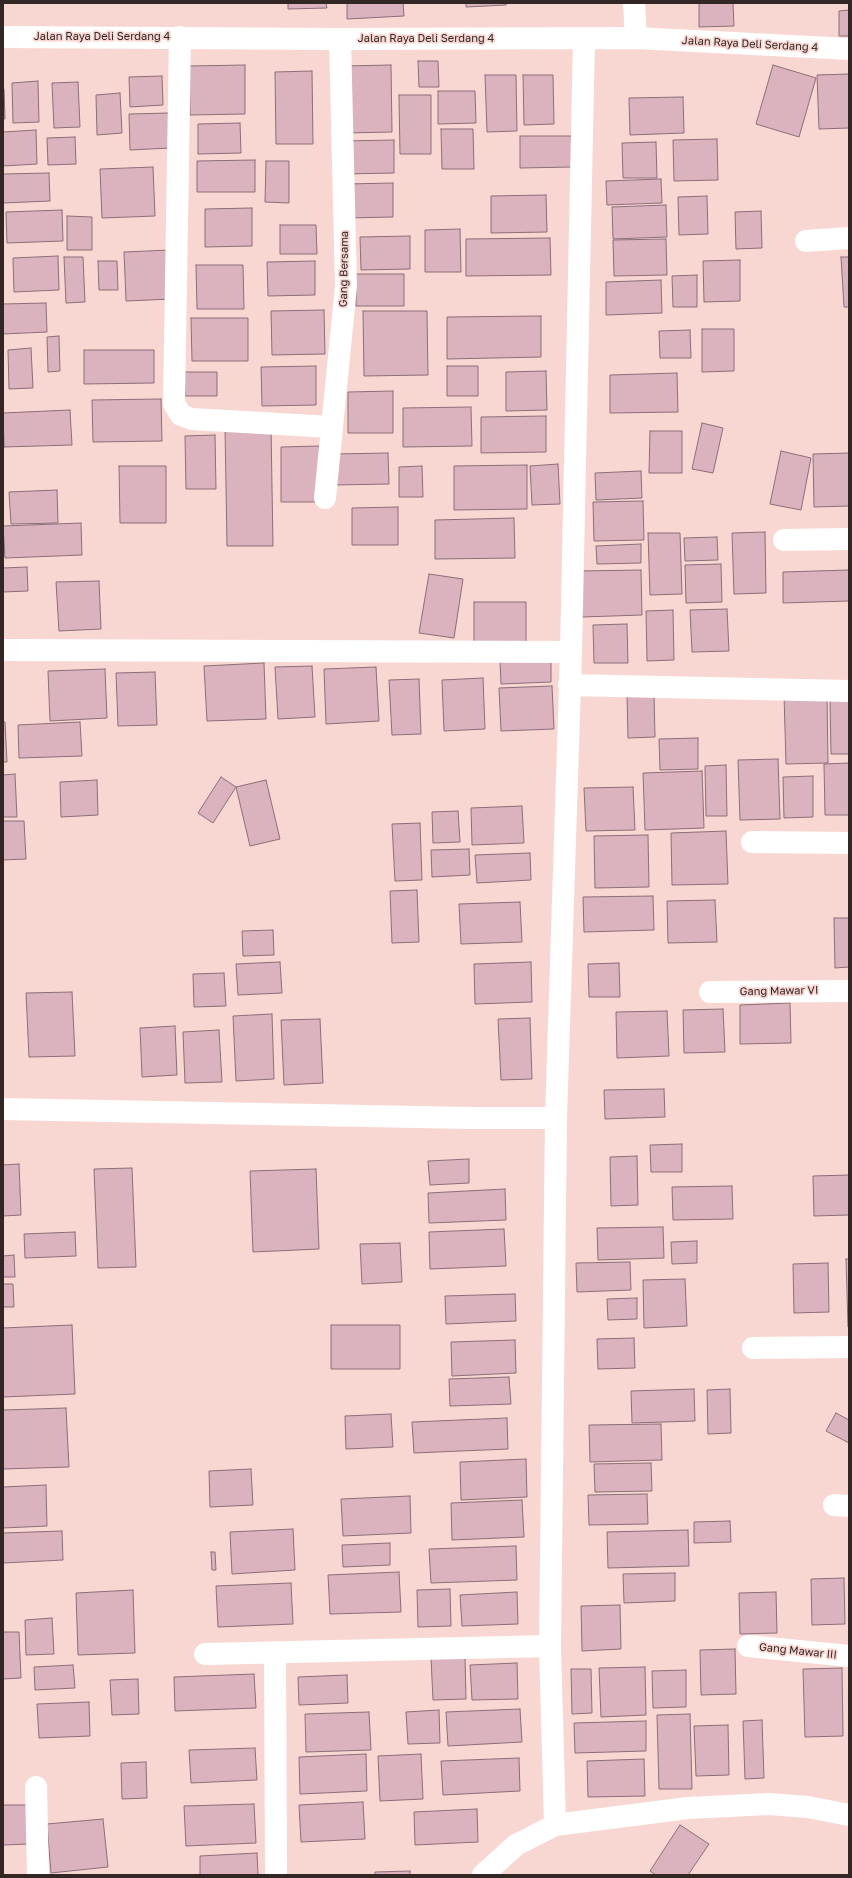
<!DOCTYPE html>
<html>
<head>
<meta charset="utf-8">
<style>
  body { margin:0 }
  #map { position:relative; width:852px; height:1878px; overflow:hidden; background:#f8d7d3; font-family:"Golos Text",sans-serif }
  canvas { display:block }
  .frame { position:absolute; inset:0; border:4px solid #332725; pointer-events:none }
</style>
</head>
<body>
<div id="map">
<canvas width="852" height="1878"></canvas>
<div class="frame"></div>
</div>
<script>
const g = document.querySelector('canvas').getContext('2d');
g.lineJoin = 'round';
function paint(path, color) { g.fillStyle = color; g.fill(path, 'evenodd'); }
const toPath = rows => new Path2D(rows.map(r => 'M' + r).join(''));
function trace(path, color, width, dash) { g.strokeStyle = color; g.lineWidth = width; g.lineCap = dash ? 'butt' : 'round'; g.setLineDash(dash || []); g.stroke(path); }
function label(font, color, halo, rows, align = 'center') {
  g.font = font + ' "Golos Text",sans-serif'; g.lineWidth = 3.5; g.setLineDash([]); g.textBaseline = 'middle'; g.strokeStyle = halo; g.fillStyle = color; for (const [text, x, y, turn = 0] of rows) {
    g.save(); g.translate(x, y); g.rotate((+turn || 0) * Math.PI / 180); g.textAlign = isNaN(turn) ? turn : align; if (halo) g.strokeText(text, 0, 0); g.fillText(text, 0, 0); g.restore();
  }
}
const building = toPath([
  [288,3,326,3,327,8,288,9,288,3],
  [347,3,403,3,404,16,347,19,347,3],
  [466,3,506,3,506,5,466,7,466,3],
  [699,3,733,3,734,26,699,27,699,3],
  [849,10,849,36,839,36,839,11,849,10],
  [418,61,438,61,439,87,419,87,418,61],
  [245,65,245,114,190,115,189,66,245,65],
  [391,65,392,132,345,133,344,66,391,65],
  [773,65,816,78,799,137,756,124,773,65],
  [312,71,313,144,276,144,275,72,312,71],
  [849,74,849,128,819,129,817,75,849,74],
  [485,75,516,75,517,131,487,132,485,75],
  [523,75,553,75,554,124,524,125,523,75],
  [162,76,163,105,130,107,129,77,162,76],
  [38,81,39,122,13,123,12,83,38,81],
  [78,82,80,127,54,128,52,83,78,82],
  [3,89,4,89,5,119,3,119,3,89],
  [438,91,475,91,476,123,438,124,438,91],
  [120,93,122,133,97,135,96,95,120,93],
  [399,95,431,95,431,154,400,154,399,95],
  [683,97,684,133,630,135,629,98,683,97],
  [169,113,170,148,130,150,129,114,169,113],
  [240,123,241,153,198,154,198,124,240,123],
  [441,129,473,129,474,169,442,169,441,129],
  [36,130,37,164,3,166,3,132,36,130],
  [520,136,572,136,572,167,520,168,520,136],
  [75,137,76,164,48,165,47,138,75,137],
  [717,139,718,180,674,181,673,140,717,139],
  [394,140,394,173,344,174,343,141,394,140],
  [656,142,657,178,623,178,622,143,656,142],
  [255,160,255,192,197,192,197,161,255,160],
  [266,161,289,161,289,203,265,202,266,161],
  [153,167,155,216,102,218,100,169,153,167],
  [49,173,50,201,3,203,3,174,49,173],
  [661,179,662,203,607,205,606,181,661,179],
  [393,183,393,217,347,218,346,184,393,183],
  [546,195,547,232,491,233,491,196,546,195],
  [707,196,708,234,679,235,678,197,707,196],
  [666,205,667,237,613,239,612,207,666,205],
  [252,208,252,246,205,247,205,209,252,208],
  [62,210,63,241,7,243,6,212,62,210],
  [761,211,762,248,736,249,735,212,761,211],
  [67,216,92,217,92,250,67,250,67,216],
  [280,225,316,225,317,254,280,254,280,225],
  [460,229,461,272,425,272,425,230,460,229],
  [410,236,410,269,361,270,360,237,410,236],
  [550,238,551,275,466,276,466,239,550,238],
  [666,239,667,275,614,276,613,240,666,239],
  [170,250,172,299,126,301,124,252,170,250],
  [58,256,59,290,14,292,13,258,58,256],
  [64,257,83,257,85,302,66,303,64,257],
  [841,257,849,257,849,307,844,307,841,257],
  [740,260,740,301,704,302,703,261,740,260],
  [98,261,117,261,118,290,99,290,98,261],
  [315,261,315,295,268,296,267,262,315,261],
  [196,265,243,265,244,309,197,309,196,265],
  [356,274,404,274,404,306,356,306,356,274],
  [697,275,697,307,673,307,672,276,697,275],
  [661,280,662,313,606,315,606,282,661,280],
  [46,303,47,332,3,334,3,304,46,303],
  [324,310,325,354,272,355,271,311,324,310],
  [363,311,427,311,428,375,364,376,363,311],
  [541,316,541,357,447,359,447,317,541,316],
  [191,318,248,318,248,361,192,361,191,318],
  [702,329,734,329,734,371,702,372,702,329],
  [690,330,691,358,660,358,659,331,690,330],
  [59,336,60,371,48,372,47,337,59,336],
  [31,348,33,388,9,389,8,350,31,348],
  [84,350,154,350,154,383,84,384,84,350],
  [316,366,316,405,262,406,261,367,316,366],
  [447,366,478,366,478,396,447,396,447,366],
  [546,371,547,410,506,411,506,372,546,371],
  [184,372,217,372,217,396,185,396,184,372],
  [677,373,678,412,610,413,610,375,677,373],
  [393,391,393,433,348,433,348,392,393,391],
  [161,399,162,441,93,442,92,400,161,399],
  [471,407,472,446,403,447,403,408,471,407],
  [70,410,72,445,4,447,3,413,70,410],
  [546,416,546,452,481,453,481,417,546,416],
  [702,423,723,428,713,473,692,469,702,423],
  [271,427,273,546,227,546,225,428,271,427],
  [650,431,682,431,682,473,649,473,650,431],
  [215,435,216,489,186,489,185,436,215,435],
  [320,446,320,502,281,502,281,447,320,446],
  [781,451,811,458,801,510,770,504,781,451],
  [388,453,389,484,334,485,334,454,388,453],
  [849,453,849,506,814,507,813,454,849,453],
  [558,464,560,504,532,505,530,466,558,464],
  [527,465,527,509,454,510,454,466,527,465],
  [119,466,166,466,166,523,120,523,119,466],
  [422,466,423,497,399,497,399,467,422,466],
  [641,471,642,498,596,500,595,473,641,471],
  [57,490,58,523,11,524,9,492,57,490],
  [643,501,644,540,594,541,593,502,643,501],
  [398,507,398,545,352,545,352,508,398,507],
  [514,518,515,558,435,559,435,520,514,518],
  [81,523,82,555,5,558,3,526,81,523],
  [765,532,766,593,734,594,732,533,765,532],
  [648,533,680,533,682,594,650,595,648,533],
  [717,537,718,560,685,561,684,538,717,537],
  [641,544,641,563,597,564,596,546,641,544],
  [721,564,722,602,686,603,685,565,721,564],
  [27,567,28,591,3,592,3,568,27,567],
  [641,570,642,615,582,617,580,571,641,570],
  [849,570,849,601,783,603,783,572,849,570],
  [429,574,463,579,454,638,419,633,429,574],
  [99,581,101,629,59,631,56,582,99,581],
  [474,602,526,602,526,642,474,642,474,602],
  [727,609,729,651,692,652,690,610,727,609],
  [673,610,674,660,647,661,646,611,673,610],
  [627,624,628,663,594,663,593,625,627,624],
  [551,658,551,682,501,684,500,660,551,658],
  [264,663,266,719,207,721,204,666,264,663],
  [312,666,315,717,278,719,275,667,312,666],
  [376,667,379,721,326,724,324,669,376,667],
  [105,669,107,718,50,721,48,671,105,669],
  [155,672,157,725,118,726,116,673,155,672],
  [483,678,485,729,444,731,442,680,483,678],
  [419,679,421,734,392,735,389,680,419,679],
  [552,686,554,729,501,731,499,688,552,686],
  [827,693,828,763,786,764,784,695,827,693],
  [654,694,655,737,628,738,627,695,654,694],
  [830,700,849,700,849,754,831,754,830,700],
  [3,722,5,722,7,762,3,762,3,722],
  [80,722,82,756,19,758,18,725,80,722],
  [698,738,698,769,660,770,659,739,698,738],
  [778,759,780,819,740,820,738,760,778,759],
  [849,763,849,815,825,815,824,764,849,763],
  [726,765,727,816,706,816,705,766,726,765],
  [702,771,704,828,645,830,643,773,702,771],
  [15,774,17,817,3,817,3,775,15,774],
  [813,776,813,817,784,818,783,777,813,776],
  [221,777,236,787,213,823,198,813,221,777],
  [97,780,98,815,61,817,60,782,97,780],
  [266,780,280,839,250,846,236,787,266,780],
  [633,787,635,830,586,831,584,788,633,787],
  [522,806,524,843,472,845,471,808,522,806],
  [458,811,460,842,433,843,432,812,458,811],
  [3,821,24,821,26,859,3,860,3,821],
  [420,823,422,880,395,881,392,824,420,823],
  [726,831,728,884,672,885,671,833,726,831],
  [648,835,649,887,595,888,594,836,648,835],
  [469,849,470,875,432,877,431,850,469,849],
  [530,853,531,880,477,883,475,855,530,853],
  [417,890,419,942,392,943,390,891,417,890],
  [653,896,654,930,584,932,583,897,653,896],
  [715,900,717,942,668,943,667,901,715,900],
  [520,902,522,942,461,944,459,904,520,902],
  [834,918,849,918,849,967,835,968,834,918],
  [273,930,274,955,243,956,242,931,273,930],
  [280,962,282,993,238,995,236,964,280,962],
  [531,962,532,1002,475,1004,474,964,531,962],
  [619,963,620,997,589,997,588,964,619,963],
  [224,973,226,1006,194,1007,193,974,224,973],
  [72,992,75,1056,29,1057,26,993,72,992],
  [790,1003,791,1043,740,1044,740,1005,790,1003],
  [723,1009,725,1052,684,1053,683,1010,723,1009],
  [667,1011,669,1056,617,1058,616,1012,667,1011],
  [272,1014,274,1079,236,1081,233,1016,272,1014],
  [530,1018,532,1079,501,1080,498,1019,530,1018],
  [320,1019,323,1083,284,1085,281,1020,320,1019],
  [175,1026,177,1075,142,1077,140,1028,175,1026],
  [219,1030,222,1082,185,1083,183,1032,219,1030],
  [664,1089,665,1117,605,1119,604,1090,664,1089],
  [682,1144,682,1172,651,1172,650,1145,682,1144],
  [637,1156,638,1205,611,1206,610,1157,637,1156],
  [469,1159,469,1183,430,1185,428,1161,469,1159],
  [19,1164,21,1215,3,1216,3,1165,19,1164],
  [132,1168,136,1267,98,1268,94,1169,132,1168],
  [316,1169,319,1249,253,1252,250,1171,316,1169],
  [849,1175,849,1215,814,1216,813,1176,849,1175],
  [732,1186,733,1219,673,1220,672,1187,732,1186],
  [505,1189,506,1220,429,1223,428,1193,505,1189],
  [663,1227,664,1258,598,1260,597,1228,663,1227],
  [504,1229,506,1266,430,1269,429,1232,504,1229],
  [75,1232,76,1256,25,1258,24,1234,75,1232],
  [697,1241,697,1263,672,1264,671,1242,697,1241],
  [400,1243,402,1282,362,1284,360,1244,400,1243],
  [14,1255,15,1277,3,1277,3,1256,14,1255],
  [846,1259,849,1259,849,1327,848,1327,846,1259],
  [630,1262,631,1290,577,1292,576,1263,630,1262],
  [828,1263,829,1312,794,1313,793,1264,828,1263],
  [685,1279,687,1326,644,1328,643,1280,685,1279],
  [3,1284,13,1284,14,1307,3,1307,3,1284],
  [515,1294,516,1321,446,1324,445,1296,515,1294],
  [637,1298,637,1319,608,1320,607,1299,637,1298],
  [72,1325,75,1394,3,1397,3,1328,72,1325],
  [331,1325,400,1325,400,1369,331,1369,331,1325],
  [634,1338,635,1368,598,1369,597,1339,634,1338],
  [515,1340,516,1373,452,1376,451,1342,515,1340],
  [509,1377,511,1404,450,1406,449,1379,509,1377],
  [694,1389,695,1421,632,1423,631,1391,694,1389],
  [730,1389,731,1433,708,1434,707,1390,730,1389],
  [66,1408,69,1467,3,1469,3,1410,66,1408],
  [836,1413,849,1420,849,1443,826,1431,836,1413],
  [391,1414,393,1447,346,1449,345,1416,391,1414],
  [507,1418,508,1449,414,1453,412,1422,507,1418],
  [661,1424,662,1460,590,1462,589,1425,661,1424],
  [526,1459,527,1497,461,1500,460,1462,526,1459],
  [651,1463,652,1491,595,1492,594,1464,651,1463],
  [251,1469,253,1505,210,1507,209,1471,251,1469],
  [46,1485,47,1526,3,1528,3,1487,46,1485],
  [647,1494,648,1524,589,1525,588,1495,647,1494],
  [410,1496,411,1533,343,1536,341,1499,410,1496],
  [522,1500,524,1537,452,1540,451,1503,522,1500],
  [730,1521,731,1542,694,1543,694,1522,730,1521],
  [293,1529,295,1570,232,1574,230,1532,293,1529],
  [688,1530,689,1566,608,1568,607,1532,688,1530],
  [62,1531,63,1560,3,1563,3,1533,62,1531],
  [390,1543,390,1565,343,1567,342,1545,390,1543],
  [516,1546,517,1580,431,1583,429,1549,516,1546],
  [211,1552,215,1552,216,1570,212,1570,211,1552],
  [399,1572,401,1612,330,1614,328,1575,399,1572],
  [675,1573,675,1601,624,1603,623,1574,675,1573],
  [844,1578,845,1624,812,1625,811,1579,844,1578],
  [291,1583,293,1624,218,1627,216,1586,291,1583],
  [450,1589,451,1626,418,1627,417,1590,450,1589],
  [133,1590,135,1653,78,1655,76,1593,133,1590],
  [517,1592,518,1624,462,1626,460,1595,517,1592],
  [776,1592,777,1633,740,1634,739,1593,776,1592],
  [620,1605,621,1649,582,1651,581,1606,620,1605],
  [52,1618,54,1654,26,1655,25,1620,52,1618],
  [3,1632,19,1632,21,1678,3,1679,3,1632],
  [735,1649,736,1694,701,1695,700,1650,735,1649],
  [465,1657,466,1699,433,1700,431,1658,465,1657],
  [517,1663,518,1699,472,1700,470,1665,517,1663],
  [73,1665,75,1688,35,1690,34,1667,73,1665],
  [645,1667,646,1715,601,1717,599,1668,645,1667],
  [842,1668,843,1736,805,1737,803,1669,842,1668],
  [571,1669,591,1669,592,1713,572,1714,571,1669],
  [686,1670,686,1707,653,1708,652,1671,686,1670],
  [254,1674,256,1708,175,1711,174,1677,254,1674],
  [347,1675,348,1703,299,1705,298,1677,347,1675],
  [138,1679,139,1714,112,1715,110,1680,138,1679],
  [89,1702,90,1736,39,1738,37,1704,89,1702],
  [520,1709,522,1742,448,1746,446,1712,520,1709],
  [439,1710,440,1743,408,1744,406,1712,439,1710],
  [369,1712,371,1750,306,1752,305,1714,369,1712],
  [690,1714,692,1789,659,1789,657,1715,690,1714],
  [762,1720,764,1778,745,1779,743,1721,762,1720],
  [646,1721,646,1751,575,1753,574,1723,646,1721],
  [728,1725,729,1775,696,1776,694,1726,728,1725],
  [255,1748,257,1780,191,1783,189,1750,255,1748],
  [366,1754,367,1791,300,1794,299,1757,366,1754],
  [421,1754,423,1799,380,1801,378,1756,421,1754],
  [519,1758,520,1791,443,1795,441,1761,519,1758],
  [644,1759,645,1796,588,1797,587,1761,644,1759],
  [146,1762,147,1798,122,1799,121,1763,146,1762],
  [363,1802,365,1839,301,1842,299,1805,363,1802],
  [254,1804,256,1843,186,1846,184,1806,254,1804],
  [3,1805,28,1805,29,1844,3,1845,3,1805],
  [477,1809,478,1842,415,1845,414,1812,477,1809],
  [103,1819,108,1867,51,1873,47,1824,103,1819],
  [680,1825,709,1844,688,1875,656,1875,650,1871,680,1825],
  [257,1853,258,1875,200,1875,200,1856,257,1853],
  [410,1871,410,1875,375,1875,375,1872,410,1871]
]);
paint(building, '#dab3bf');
trace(building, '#8b6e77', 1);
trace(toPath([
  [634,3,636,38],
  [180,37,174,404,181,415,192,419,331,427],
  [584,38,571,652,556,1118,550,1646,555,1825,688,1808,769,1804,808,1807,849,1815],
  [806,241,849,238],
  [325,498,346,286,340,39],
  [784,540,849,539],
  [3,650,571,652],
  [569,685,849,691],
  [752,842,849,843],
  [710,992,849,991],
  [3,1109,470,1118,556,1118],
  [753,1348,849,1347],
  [834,1505,849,1506],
  [748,1646,849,1656],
  [275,1653,276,1875],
  [205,1654,550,1646],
  [36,1787,38,1875],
  [483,1875,516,1845,555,1825]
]), '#fff', 22);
trace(toPath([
  [3,37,335,39,636,38,849,49]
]), '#fff', 22);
label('11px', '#332725', '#f8d7d3', [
  ["Jalan Raya Deli Serdang 4",102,37],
  ["Jalan Raya Deli Serdang 4",426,39],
  ["Jalan Raya Deli Serdang 4",750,44,3],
  ["Gang Bersama",344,269,-89],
  ["Gang Mawar VI",779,991,-1],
  ["Gang Mawar III",798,1651,6]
]);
</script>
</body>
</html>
